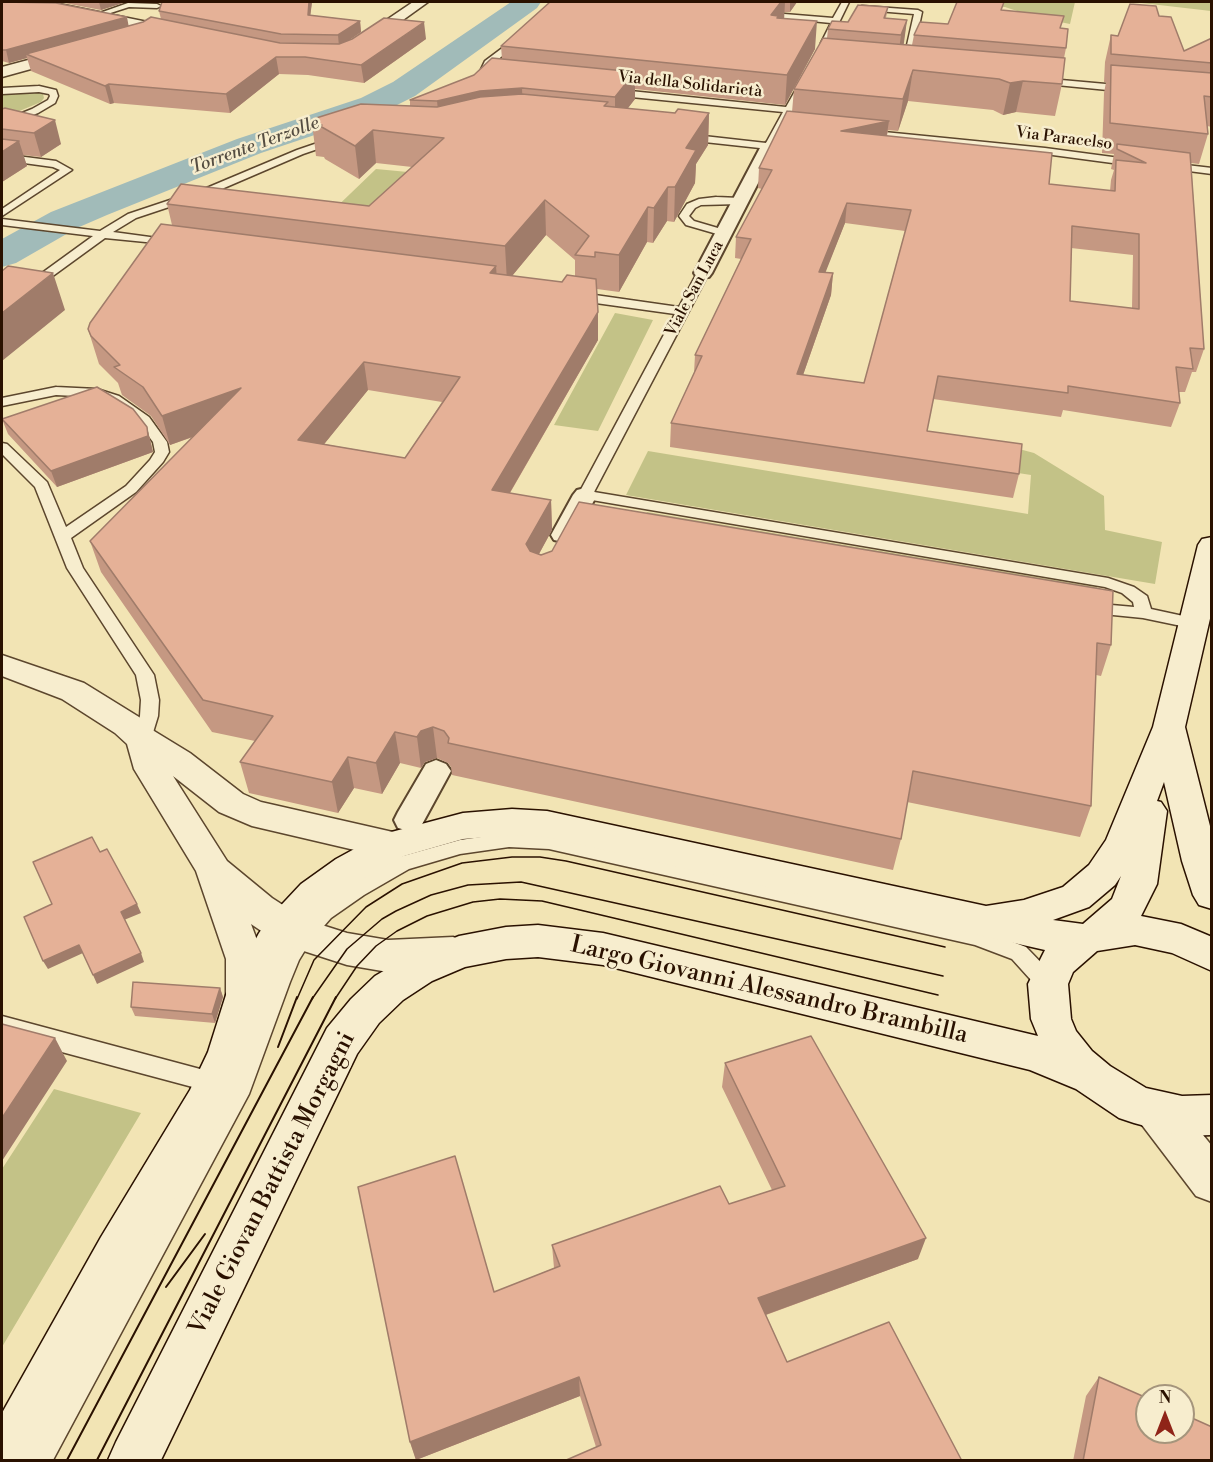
<!DOCTYPE html>
<html>
<head>
<meta charset="utf-8">
<style>
  body { margin:0 }
  #map { position:relative; width:1213px; height:1462px; overflow:hidden; background:#f2e4b4; font-family:"Libre Bodoni",serif }
  canvas { display:block }
  .frame { position:absolute; inset:0; border:3px solid #2a1100; pointer-events:none }
  .north { position:absolute; left:1135px; top:1384px; width:60px; height:60px; box-sizing:border-box; background:#f7edce; border:2px solid #a5957c; border-radius:50%; rotate:0deg; font-size:16px; font-weight:700; line-height:24px; text-align:center; color:#2a1100 }
  .north::after { content:''; display:block; margin:auto; width:21px; height:27px; background:#8f2418; clip-path:polygon(50% 0,100% 100%,50% 72%,0 100%) }
</style>
</head>
<body>
<div id="map">
<canvas width="1213" height="1462"></canvas>
<div class="frame"></div>
<div class="north">N</div>
</div>
<script>
const g = document.querySelector('canvas').getContext('2d');
g.lineJoin = 'round';
function paint(path, color) { g.fillStyle = color; g.fill(path, 'evenodd'); }
const toPath = rows => new Path2D(rows.map(r => 'M' + r).join(''));
function trace(path, color, width, dash) { g.strokeStyle = color; g.lineWidth = width; g.lineCap = dash ? 'butt' : 'round'; g.setLineDash(dash || []); g.stroke(path); }
function label(font, color, halo, rows, align = 'center') {
  g.font = font + ' "Libre Bodoni",serif'; g.lineWidth = 5; g.setLineDash([]); g.textBaseline = 'middle'; g.strokeStyle = halo; g.fillStyle = color; for (const [text, x, y, turn = 0] of rows) {
    g.save(); g.translate(x, y); g.rotate((+turn || 0) * Math.PI / 180); g.textAlign = isNaN(turn) ? turn : align; if (halo) g.strokeText(text, 0, 0); g.fillText(text, 0, 0); g.restore();
  }
}
paint(toPath([
  [962,2,1075,2,1070,24,1035,17,1005,7,961,6],
  [1133,2,1211,2,1211,11],
  [5,92,36,92,43,94,44,98,41,102,5,117,2,117,2,94],
  [376,169,429,174,381,225,325,218],
  [615,313,653,320,598,431,554,425],
  [1019,449,1034,453,1104,496,1105,530,1162,542,1155,584,626,495,648,451,1028,514,1031,475,1018,473],
  [647,512,1097,587,1097,592,645,516],
  [54,1089,141,1113,2,1347,2,1169]
]), '#c3c287');
paint(toPath([
  [511,2,541,2,537,8,415,96,383,112,261,153,107,215,77,228,16,263,2,267,2,239,51,212,237,139,361,98,393,82,511,2]
]), '#a1bbb9');
const service = toPath([
  [842,2,849,2,829,43,825,45,821,43,831,23,760,16,756,14,760,12,833,18,842,2],
  [128,3,157,4,161,6,157,8,129,7,98,17,94,15,128,3],
  [862,6,918,10,922,12,915,45,905,69,898,67,907,45,914,14,865,10,862,10,862,6],
  [517,37,524,39,492,64,484,80,478,80,477,78,485,61,517,37],
  [1039,78,1128,86,1132,89,1128,92,1036,83,1036,79,1039,78],
  [802,79,809,81,774,146,769,149,686,140,681,137,686,134,766,143,783,112,611,95,607,92,611,89,786,107,802,79],
  [39,86,56,90,58,96,55,103,38,113,2,127,2,121,32,109,48,100,50,96,49,94,39,92,2,94,2,88,39,86],
  [864,130,1045,148,1135,160,1140,163,1135,166,1045,154,861,135,859,133,864,130],
  [338,136,343,139,341,141,303,154,217,191,136,218,113,232,172,240,178,243,176,245,105,238,6,310,2,310,2,302,93,236,2,225,2,219,100,231,128,214,209,187,297,150,338,136],
  [2,154,56,161,72,170,2,216,2,209,60,170,53,167,2,160,2,154],
  [1169,163,1212,168,1212,174,1165,168,1164,166,1169,163],
  [716,197,740,198,745,201,740,204,701,205,695,208,689,216,694,221,728,231,728,235,724,236,686,225,679,216,687,204,699,199,716,197],
  [703,270,709,273,594,492,1108,578,1134,587,1147,596,1151,609,1197,619,1199,623,1197,627,1191,628,1143,618,1083,612,1081,608,1083,604,1089,603,1134,607,1133,602,1122,593,1105,587,580,498,578,495,675,314,574,300,568,296,574,292,679,307,697,273,703,270],
  [56,387,97,389,119,396,149,417,167,442,169,452,163,462,136,492,71,538,83,568,154,675,159,700,158,716,151,739,148,743,142,745,136,743,133,739,140,716,141,700,136,675,67,568,35,487,2,454,2,443,7,444,47,482,66,527,126,486,150,460,155,452,153,442,139,423,109,402,95,397,56,395,2,406,2,398,56,387],
  [509,833,549,835,581,841,978,929,1026,947,1056,978,1059,984,1056,990,1048,993,1040,990,1012,959,975,945,549,849,509,847,460,854,409,869,364,895,331,918,310,942,299,960,290,982,249,1094,53,1460,24,1460,231,1083,268,982,282,950,296,930,317,906,350,883,396,858,460,840,509,833],
  [2,1016,215,1073,223,1076,227,1083,223,1090,215,1093,2,1036,2,1016]
]);
const pedestrian = toPath([
  [769,141,777,146,712,273,709,277,697,277,694,273,761,146,769,141],
  [585,488,593,490,597,495,575,535,572,540,563,542,554,540,551,535,573,495,577,490,585,488],
  [436,760,446,764,451,771,420,828,409,831,398,828,394,820,398,812,426,764,436,760]
]);
const minor = toPath([
  [2,2,59,4,182,29,189,33,182,37,59,12,2,10,2,2],
  [413,2,428,2,364,48,354,48,352,45,354,42,413,2],
  [73,48,81,53,78,56,2,77,2,67,73,48],
  [2,655,84,683,139,717,154,731,190,753,243,794,261,802,406,835,411,845,406,855,393,859,252,826,219,812,173,776,227,861,272,898,306,920,347,933,388,940,453,937,467,942,472,953,467,964,453,969,388,972,347,965,279,943,251,924,264,959,266,995,260,1007,246,1012,232,1007,226,995,226,959,196,871,134,769,127,744,115,733,62,699,2,676,2,655],
  [1157,1092,1172,1097,1212,1146,1212,1202,1196,1196,1142,1125,1136,1111,1142,1097,1157,1092]
]);
const secondary = toPath([
  [1212,537,1212,610,1185,727,1212,834,1212,909,1199,905,1193,895,1182,861,1164,782,1157,801,1161,802,1167,811,1157,884,1141,916,1181,924,1212,937,1212,971,1172,953,1135,945,1097,951,1073,972,1068,984,1071,1019,1076,1031,1092,1051,1110,1066,1146,1088,1182,1096,1212,1095,1212,1135,1182,1136,1134,1123,1119,1118,1076,1089,1030,1070,603,965,538,957,506,959,465,967,432,981,403,1000,379,1023,357,1054,161,1460,108,1460,116,1442,327,1028,351,999,375,976,404,959,459,936,506,927,538,925,603,933,1038,1036,1031,1019,1028,984,1045,950,547,837,512,835,463,839,404,856,362,879,327,904,297,938,266,996,250,1052,220,1118,135,1269,32,1460,2,1460,2,1413,101,1237,190,1090,208,1052,226,995,259,933,271,916,301,884,336,859,380,835,463,813,512,809,547,811,986,906,1024,900,1063,887,1089,865,1106,840,1153,727,1198,545,1202,539,1212,537],
  [1121,876,1112,899,1083,924,1053,920,1089,907,1115,885,1121,876]
]);
trace(service, '#5c462d', 3);
trace(pedestrian, '#5c462d', 4);
trace(minor, '#5c462d', 3);
trace(secondary, '#2a1100', 3);
paint(service, '#f7edce');
paint(pedestrian, '#f7edce');
paint(minor, '#f7edce');
paint(secondary, '#f7edce');
trace(toPath([
  [297,999,314,960,366,907,402,884,462,863,512,857,540,857,566,861,945,947],
  [312,999,347,949,382,919,396,911,431,895,468,885,521,882,943,976],
  [335,999,357,966,376,946,397,931,427,916,473,902,500,899,542,901,938,995]
]), '#2a1100', 1.5);
trace(toPath([
  [278,1047,297,997],
  [166,1287,205,1234],
  [67,1460,313,997],
  [97,1460,336,997]
]), '#2a1100', 2);
paint(toPath([
  [2,2,129,26,161,19,159,11,312,2,310,15,360,21,361,32,349,40,426,39,364,83,308,75,279,74,230,113,114,103,110,104,31,71,27,58,9,63,2,61],
  [51,2,126,2,101,10,59,2],
  [550,2,797,2,790,12,784,12,784,18,815,49,785,105,635,89,635,99,627,109,675,113,709,113,708,145,696,164,695,183,674,222,667,221,653,243,647,242,619,292,597,289,598,340,510,493,551,500,552,530,539,554,1111,645,1101,676,1096,675,1091,806,1080,837,907,802,901,839,893,870,452,775,451,767,448,763,437,758,425,762,421,768,400,763,382,794,354,788,338,813,249,793,240,762,255,741,212,732,101,572,90,541,193,437,170,445,151,416,122,395,118,383,99,364,88,329,172,225,167,204,369,206,412,167,376,163,359,179,325,159,324,157,316,156,312,123,410,106,410,100,474,75,502,59,501,46],
  [546,235,575,260,575,276,562,282,512,276],
  [368,390,442,402,405,458,324,444],
  [888,7,886,18,907,20,903,44,912,45,914,35,948,24,1003,11,1061,28,1066,48,1064,58,1062,84,1055,116,1016,112,1003,115,993,110,908,101,898,131,888,130,887,136,1049,184,1110,191,1111,180,1114,170,1111,169,1114,154,1102,153,1104,93,1106,82,1104,82,1105,62,1111,35,1118,36,1159,16,1184,51,1212,38,1212,127,1207,126,1208,134,1199,164,1191,163,1204,349,1196,372,1192,372,1185,392,1178,392,1180,403,1171,427,1063,410,1061,417,933,399,927,431,1019,474,1013,498,670,447,671,423,694,373,695,355,741,259,735,258,736,237,762,189,758,188,759,168,792,112,794,89,827,38,828,29,848,22],
  [845,223,905,231,864,383,803,375,831,295,833,273,825,272],
  [1071,248,1133,255,1132,308,1070,301],
  [2,109,61,144,41,157,23,155,27,166,2,182],
  [2,419,147,427,153,452,57,487,8,434],
  [220,988,223,997,215,1023,135,1016,131,1007],
  [725,1063,918,1259,766,1315,787,1362,596,1447,580,1396,416,1460,410,1442,494,1292,554,1268,552,1245,729,1204,772,1190,722,1087],
  [1099,1377,1212,1461,1073,1461,1086,1396]
]), '#c59882');
paint(toPath([
  [99,2,126,2,101,10],
  [309,2,312,2,309,27,308,15],
  [781,2,785,2,784,21,771,15],
  [790,2,797,2,790,12],
  [127,17,129,28,26,54,27,58,9,63,6,50],
  [907,20,903,50,897,65,901,35],
  [360,21,361,32,339,47,338,35],
  [817,21,815,49,785,105,787,75],
  [424,22,426,39,364,83,361,65],
  [276,57,279,74,230,113,226,94],
  [913,70,908,101,898,131,903,99],
  [635,72,635,99,615,125,615,97],
  [1023,81,1016,112,1003,115,1010,83],
  [109,84,114,103,110,104,105,86],
  [522,88,523,115,440,129,437,101,480,91],
  [709,113,708,145,696,164,695,183,674,222,675,187,686,148],
  [55,120,61,144,41,157,34,133],
  [889,121,886,140,841,131],
  [373,130,376,163,359,179,355,146],
  [19,141,27,166,2,182,2,152],
  [668,187,667,221,653,243,654,208],
  [545,200,546,235,507,282,505,246],
  [847,203,845,223,817,294,819,272],
  [648,207,647,242,619,292,619,255],
  [496,266,498,293,490,273],
  [53,273,65,310,2,361,2,313],
  [833,273,831,295,795,398,797,374],
  [598,312,598,340,494,520,492,490],
  [364,362,368,390,304,469,298,440],
  [241,388,247,417,170,445,162,416],
  [147,427,153,452,57,487,51,471],
  [551,500,552,530,528,574,526,544],
  [433,727,437,758,425,762,421,768,417,737,421,731],
  [395,732,400,763,382,794,376,763],
  [348,757,354,788,338,813,332,782],
  [137,904,141,913,124,920,121,912],
  [79,945,83,953,48,969,43,961],
  [141,953,144,962,97,984,93,975],
  [220,988,223,997,215,1023,212,1014],
  [55,1038,67,1061,2,1161,2,1118],
  [926,1238,918,1259,754,1319,758,1298],
  [579,1377,580,1396,416,1460,410,1442]
]), '#a07c6a');
const building = toPath([
  [2,2,56,3,127,17,6,50,2,50,2,2],
  [162,2,309,2,308,15,360,21,338,35,281,34,159,11,162,2],
  [550,2,781,2,771,15,778,16,777,18,817,21,787,75,501,46,550,2],
  [957,2,1004,2,1001,10,1064,16,1060,28,1068,29,1066,48,914,35,920,22,948,24,957,2],
  [1130,4,1156,6,1159,16,1171,17,1184,51,1212,38,1212,63,1111,54,1111,35,1118,36,1130,4],
  [858,5,888,7,884,18,907,20,901,35,828,29,832,21,848,22,858,5],
  [151,17,280,43,339,44,352,39,384,18,424,22,361,65,305,57,276,57,226,94,109,84,105,86,26,54,143,22,151,17],
  [823,38,1065,58,1062,84,1023,81,1010,83,999,79,913,70,903,99,794,89,823,38],
  [492,58,635,72,615,97,522,88,480,91,437,101,410,100,474,75,492,58],
  [1111,65,1212,73,1212,97,1204,96,1208,134,1110,123,1111,65],
  [522,94,608,102,604,106,675,113,678,109,709,113,686,148,696,150,675,187,668,187,654,208,648,207,619,255,595,252,595,257,575,255,589,236,545,200,505,246,167,204,181,184,369,206,444,138,373,130,355,146,320,126,322,125,312,123,313,119,361,104,437,107,480,97,522,94],
  [5,108,55,120,34,133,2,129,2,109,5,108],
  [787,111,889,121,841,131,1052,153,1049,184,1115,191,1116,160,1146,163,1117,149,1117,144,1190,153,1204,349,1190,348,1193,369,1176,367,1180,403,1068,386,1068,393,938,376,927,431,1022,444,1019,474,671,423,702,356,695,355,751,239,736,237,772,170,759,168,787,111],
  [847,203,911,210,864,383,797,374,833,273,819,272,847,203],
  [1072,226,1139,234,1139,309,1070,301,1072,226],
  [2,139,19,141,2,152,2,139],
  [161,224,496,266,490,273,562,282,567,275,596,279,598,312,492,490,551,500,526,544,530,551,541,555,552,551,579,502,1113,591,1111,645,1097,643,1091,806,913,771,901,839,448,743,449,738,444,731,433,727,421,731,417,737,395,732,376,763,348,757,332,782,240,762,273,716,203,700,90,541,241,388,162,416,143,387,114,367,120,365,91,336,88,329,90,323,161,224],
  [364,362,460,377,405,458,298,440,364,362],
  [8,266,53,273,2,313,2,271,8,266],
  [97,387,133,409,147,427,148,436,51,471,2,419,97,387],
  [92,837,100,852,107,849,137,904,121,912,141,953,93,975,79,945,43,961,24,917,52,904,33,862,92,837],
  [133,982,220,988,212,1014,131,1007,133,982],
  [2,1024,55,1038,2,1118,2,1024],
  [811,1036,926,1238,758,1298,787,1362,889,1322,962,1461,564,1461,601,1445,579,1377,410,1442,358,1187,455,1156,494,1292,560,1266,552,1245,720,1186,729,1204,785,1186,725,1063,811,1036],
  [1099,1377,1147,1398,1147,1432,1183,1432,1183,1414,1212,1427,1212,1461,1083,1461,1099,1377]
]);
paint(building, '#e5b197');
trace(building, '#a07c6a', 1.5);
label('16px', '#2a1100', '#f7edce', [
  ["Via della Solidarietà",690,85,6],
  ["Via Paracelso",1064,139,7],
  ["Viale San Luca",695,289,-62]
]);
label('italic 18px', '#544c41', '#f7edce', [
  ["Torrente Terzolle",255,146,-20]
]);
label('24px', '#2a1100', '#f7edce', [
  ["Largo Giovanni Alessandro Brambilla",769,991,13],
  ["Viale Giovan Battista Morgagni",273,1184,-63]
]);
</script>
</body>
</html>
